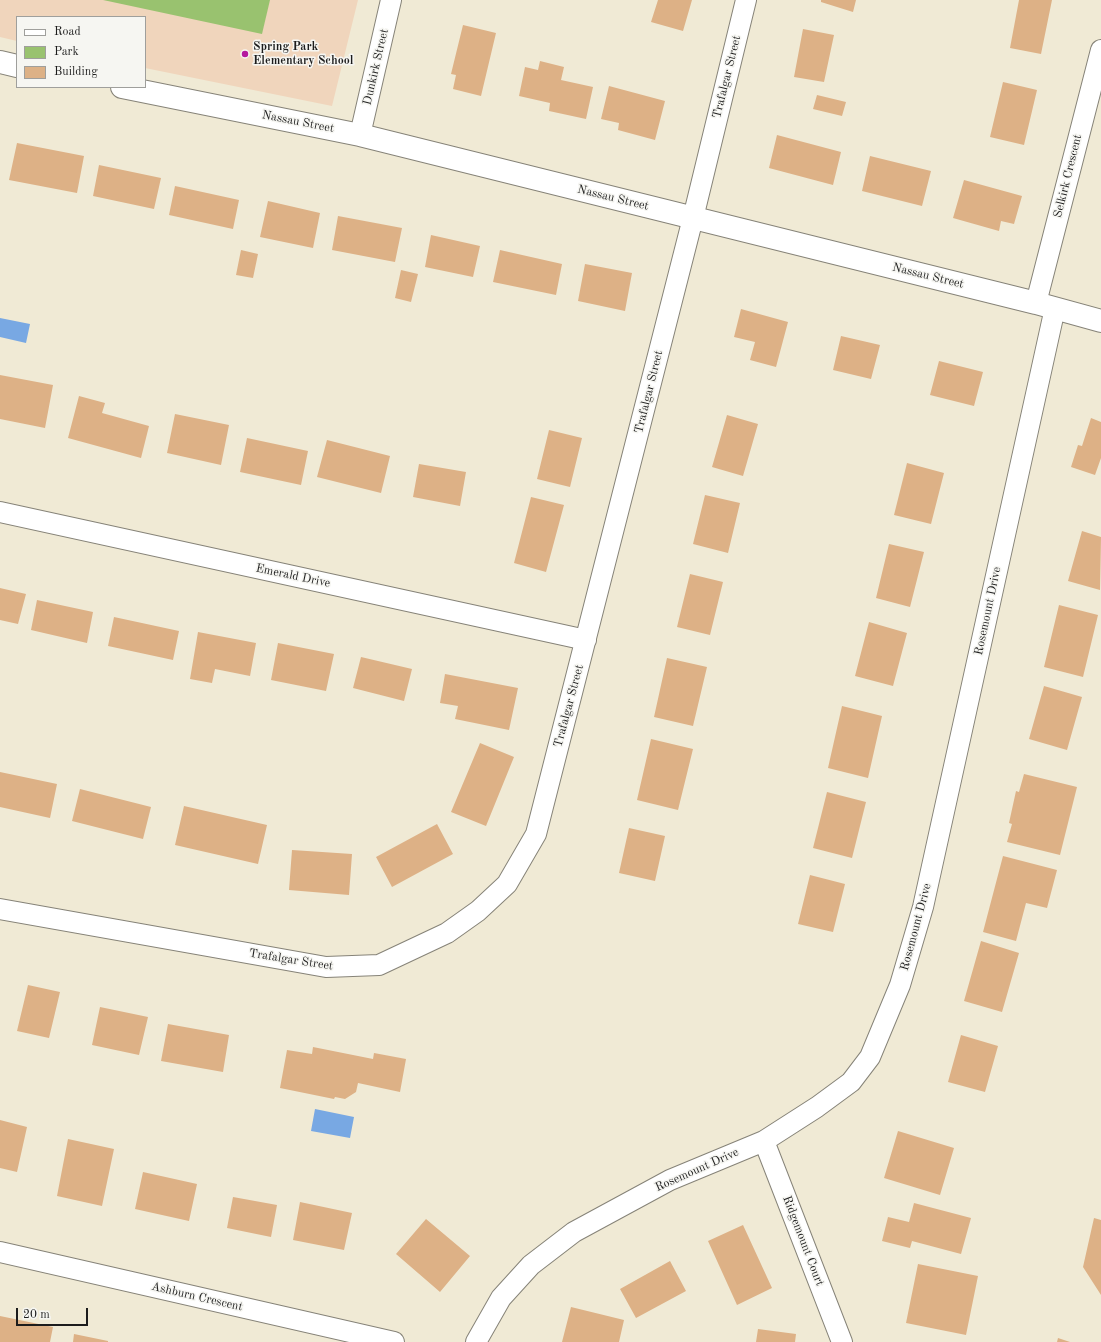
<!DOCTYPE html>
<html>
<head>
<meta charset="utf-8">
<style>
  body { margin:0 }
  #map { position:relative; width:1101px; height:1342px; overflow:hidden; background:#f0ead5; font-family:"Old Standard TT",serif }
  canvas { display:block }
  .legend { position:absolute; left:16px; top:16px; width:130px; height:72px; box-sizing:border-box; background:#f6f6f2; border:1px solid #9f9f9c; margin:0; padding:5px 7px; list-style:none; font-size:12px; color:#1c1c1c }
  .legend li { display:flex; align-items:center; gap:8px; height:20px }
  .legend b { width:20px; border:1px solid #9f9f9c }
  .scale { position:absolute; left:16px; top:1308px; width:72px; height:18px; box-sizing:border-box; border:2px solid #1c1c1c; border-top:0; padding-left:5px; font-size:12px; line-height:14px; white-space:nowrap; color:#1c1c1c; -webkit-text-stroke:3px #f6f6f2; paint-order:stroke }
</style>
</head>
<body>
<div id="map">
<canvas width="1101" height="1342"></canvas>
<ul class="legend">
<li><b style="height:5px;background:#fff"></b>Road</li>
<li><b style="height:11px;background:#99c26f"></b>Park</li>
<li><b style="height:11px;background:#ddb186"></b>Building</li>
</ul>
<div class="scale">20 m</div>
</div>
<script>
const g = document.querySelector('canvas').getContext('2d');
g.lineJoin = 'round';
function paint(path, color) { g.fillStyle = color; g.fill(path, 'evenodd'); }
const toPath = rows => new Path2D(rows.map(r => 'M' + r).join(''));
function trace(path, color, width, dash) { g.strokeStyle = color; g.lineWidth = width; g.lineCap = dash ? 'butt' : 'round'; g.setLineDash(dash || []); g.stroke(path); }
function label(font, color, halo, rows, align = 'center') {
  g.font = font + ' "Old Standard TT",serif'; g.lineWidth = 3; g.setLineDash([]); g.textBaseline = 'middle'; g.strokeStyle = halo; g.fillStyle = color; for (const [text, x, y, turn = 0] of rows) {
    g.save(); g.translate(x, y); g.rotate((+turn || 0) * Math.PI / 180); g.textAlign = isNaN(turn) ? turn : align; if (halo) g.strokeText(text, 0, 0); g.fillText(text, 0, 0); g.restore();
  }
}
paint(toPath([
  [0,0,358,0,332,106,145,68,145,17,17,17,17,41,0,37]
]), '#f0d5bc');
paint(toPath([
  [103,0,270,0,262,34]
]), '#99c26f');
paint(toPath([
  [0,318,30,324,26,343,0,337],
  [315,1109,354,1117,350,1138,311,1131]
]), '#78a8e3');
paint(toPath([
  [658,0,692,0,683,31,651,22],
  [821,0,856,0,853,12,821,2],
  [1019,0,1052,0,1041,54,1010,48],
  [463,25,496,33,481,96,453,89,456,75,451,74],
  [803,29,834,35,824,82,794,77],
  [540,61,564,67,561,80,593,87,586,119,549,111,550,103,519,96,525,67,538,70],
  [1003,82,1037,90,1024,145,990,137],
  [609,86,665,101,655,140,618,130,619,123,601,119],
  [817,95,846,102,842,116,813,109],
  [777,135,841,152,833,185,769,168],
  [17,143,84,156,77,193,9,180],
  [870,156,931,171,922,206,862,191],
  [99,165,161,178,154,209,93,196],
  [964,180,1022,196,1014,224,1001,221,999,231,953,218],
  [175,186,239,200,233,229,169,215],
  [268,201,320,213,313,248,260,237],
  [338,216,402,228,395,262,332,250],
  [431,235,480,246,473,277,425,267],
  [241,250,258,254,253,278,236,275],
  [500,250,562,264,556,295,493,282],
  [585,264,632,273,625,311,578,301],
  [401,270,418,274,411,302,395,298],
  [741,309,788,322,776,367,750,360,755,342,734,337],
  [841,336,880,345,871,379,833,370],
  [939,361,983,372,974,406,930,395],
  [0,375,53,385,45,428,0,419],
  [79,396,105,403,102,413,149,426,141,458,68,438],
  [175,414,229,425,221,465,167,453],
  [727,415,758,424,743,476,712,467],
  [1091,418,1101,422,1101,458,1095,475,1071,467,1078,445,1082,446],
  [549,430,582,438,570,487,537,479],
  [247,438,308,451,301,485,240,472],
  [327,440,390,456,381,493,317,477],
  [907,463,944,473,931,524,894,515],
  [419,464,466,472,460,506,413,497],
  [705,495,740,503,728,553,693,544],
  [531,497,564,505,546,572,514,563],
  [1082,531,1101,537,1100,590,1068,581],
  [889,544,924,552,910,607,876,598],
  [690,574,723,582,710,635,677,627],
  [0,588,26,594,18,624,0,620],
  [37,600,93,612,87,643,31,630],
  [1059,605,1098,615,1083,677,1044,667],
  [114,617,179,631,173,660,108,646],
  [869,622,907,633,893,686,855,676],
  [198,632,256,643,250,676,215,669,212,683,190,679],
  [278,643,334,654,326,691,271,680],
  [361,657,412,669,404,701,353,688],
  [667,658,707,667,693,726,654,717],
  [445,674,518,688,509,730,455,719,458,706,440,703],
  [1044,686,1082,697,1067,750,1029,739],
  [842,706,882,716,868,778,828,768],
  [651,739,693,749,678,810,637,800],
  [480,743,514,757,486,826,451,812],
  [0,772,57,784,50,818,0,807],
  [1024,774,1077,787,1060,855,1007,842,1012,824,1009,823,1016,791,1019,792],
  [80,789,151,807,143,839,72,821],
  [827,792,866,802,852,858,813,848],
  [184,806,267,825,258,864,175,845],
  [437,824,453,854,392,887,376,857],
  [629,828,665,836,655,881,619,873],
  [292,850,352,854,349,895,289,890],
  [1003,856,1057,870,1047,908,1026,903,1016,941,983,932],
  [810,875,845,884,833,932,798,924],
  [981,941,1019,953,1002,1012,964,1001],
  [28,985,60,992,49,1038,17,1031],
  [100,1007,148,1017,139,1055,92,1045],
  [168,1024,229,1035,223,1072,161,1061],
  [961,1035,998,1046,985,1092,948,1082],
  [313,1047,373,1059,374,1053,406,1059,400,1092,358,1083,356,1092,345,1099,335,1097,334,1099,280,1088,287,1050,312,1054],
  [0,1120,27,1127,17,1172,0,1168],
  [898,1131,954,1148,940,1195,884,1178],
  [68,1139,114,1149,102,1206,57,1196],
  [143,1172,197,1184,189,1221,135,1209],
  [233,1197,277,1205,271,1237,227,1228],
  [300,1202,352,1213,344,1250,293,1240],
  [914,1203,971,1218,961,1254,912,1241,910,1248,882,1241,888,1217,909,1222],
  [1094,1218,1101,1220,1101,1295,1083,1267],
  [426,1219,470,1256,440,1292,396,1254],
  [743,1225,772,1288,737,1305,708,1241],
  [670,1261,686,1291,636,1318,620,1289],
  [918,1264,978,1276,966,1335,906,1323],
  [571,1307,624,1320,619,1342,562,1342],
  [0,1316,53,1327,50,1342,0,1342],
  [758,1329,796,1334,795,1342,756,1342],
  [74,1334,108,1341,108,1342,73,1342],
  [1058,1338,1070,1342,1057,1342]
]), '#ddb186');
const street = toPath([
  [360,135,391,0],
  [1036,303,1101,50],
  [0,512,586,640],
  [0,909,326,967,379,965,447,933,478,911,507,884,536,834,693,218,746,0],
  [764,1141,842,1342],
  [0,1252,394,1342],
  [476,1342,501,1298,531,1265,574,1232,670,1180,764,1141,817,1107,851,1082,870,1057,900,985,923,907,1055,308]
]);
const secondary = toPath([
  [0,62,17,66],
  [122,87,360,135,1036,303,1101,321]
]);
trace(street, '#868378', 22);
trace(secondary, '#868378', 24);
trace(street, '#fff', 20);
trace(secondary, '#fff', 22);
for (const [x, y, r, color] of [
  [245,54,4,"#b5179e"]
]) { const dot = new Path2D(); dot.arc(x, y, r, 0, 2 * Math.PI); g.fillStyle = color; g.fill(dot); trace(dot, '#f6f6f2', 1.5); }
label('bold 12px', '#1c1c1c', '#f6f6f2', [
  ["Spring Park",253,47],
  ["Elementary School",253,61]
], 'left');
label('12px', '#1c1c1c', '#f6f6f2', [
  ["Dunkirk Street",376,67,-77],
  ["Trafalgar Street",727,77,-76],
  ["Nassau Street",298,122,11],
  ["Selkirk Crescent",1068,176,-76],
  ["Nassau Street",613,198,14],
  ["Nassau Street",928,276,14],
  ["Trafalgar Street",649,392,-76],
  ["Emerald Drive",293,576,12],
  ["Rosemount Drive",988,611,-78],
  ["Trafalgar Street",569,706,-75],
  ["Rosemount Drive",916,927,-75],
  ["Trafalgar Street",291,960,9],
  ["Rosemount Drive",697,1170,-24],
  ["Ridgemount Court",803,1241,69],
  ["Ashburn Crescent",197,1297,13]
]);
</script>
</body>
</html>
